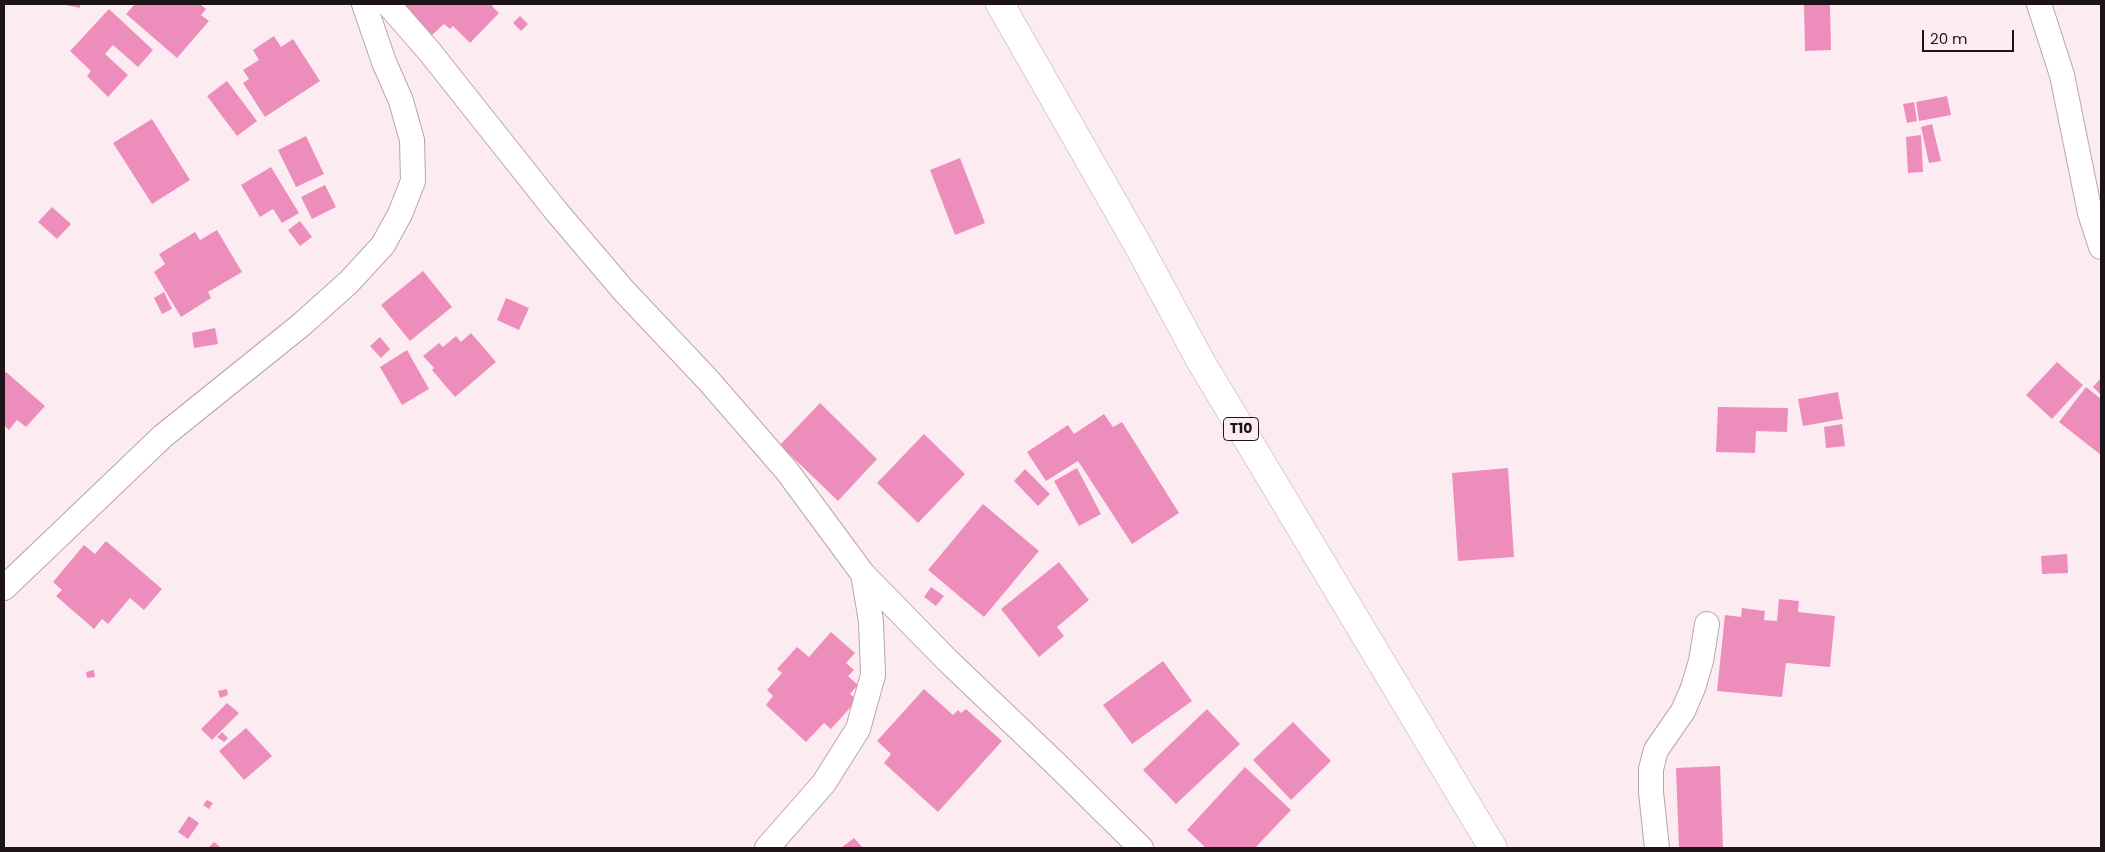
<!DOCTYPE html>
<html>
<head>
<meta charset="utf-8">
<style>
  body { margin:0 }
  #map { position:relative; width:2105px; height:852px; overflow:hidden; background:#fcecf2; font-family:Poppins,sans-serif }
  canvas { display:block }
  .frame { position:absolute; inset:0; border:5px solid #1d1418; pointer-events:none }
  .scale { position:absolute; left:1922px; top:30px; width:92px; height:22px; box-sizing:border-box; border:2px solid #1d1418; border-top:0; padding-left:6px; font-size:15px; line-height:18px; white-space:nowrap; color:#1d1418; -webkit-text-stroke:4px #fcecf2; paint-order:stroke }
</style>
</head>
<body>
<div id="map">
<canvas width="2105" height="852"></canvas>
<div class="frame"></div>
<div class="scale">20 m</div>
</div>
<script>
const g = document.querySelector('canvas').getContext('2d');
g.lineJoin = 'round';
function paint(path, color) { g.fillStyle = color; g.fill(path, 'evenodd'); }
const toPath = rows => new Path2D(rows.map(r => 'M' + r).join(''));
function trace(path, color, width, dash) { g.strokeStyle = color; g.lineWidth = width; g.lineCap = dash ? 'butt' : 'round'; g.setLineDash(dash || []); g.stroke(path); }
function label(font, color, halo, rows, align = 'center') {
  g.font = font + ' Poppins,sans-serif'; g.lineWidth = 4; g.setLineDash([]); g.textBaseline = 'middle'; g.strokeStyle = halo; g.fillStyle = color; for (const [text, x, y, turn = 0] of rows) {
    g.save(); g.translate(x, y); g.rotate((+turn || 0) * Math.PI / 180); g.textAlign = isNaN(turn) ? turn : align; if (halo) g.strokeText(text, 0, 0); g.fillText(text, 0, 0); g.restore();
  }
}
paint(toPath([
  [61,4,80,4,80,8],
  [135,4,189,4,190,5,200,4,206,9,201,15,209,21,177,58,126,14],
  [399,4,494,4,492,6,499,13,470,43,453,26,450,29,444,24,432,35],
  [1804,4,1830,4,1831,50,1805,51],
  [109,9,153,50,138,67,113,45,105,54,128,75,108,97,87,76,91,71,70,51],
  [520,16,528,24,521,31,513,23],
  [274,36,281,47,293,39,320,81,265,117,243,83,249,79,243,70,259,60,253,50],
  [227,81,257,121,237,136,207,96],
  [1947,96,1951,115,1919,121,1916,102],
  [1914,102,1917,121,1907,123,1903,104],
  [152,119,190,180,152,204,113,143],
  [1932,124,1941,161,1929,163,1921,127],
  [1921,135,1923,172,1908,173,1906,137],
  [306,136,324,174,296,187,278,150],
  [960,158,985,223,955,235,930,170],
  [271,167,299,213,282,223,273,209,260,217,241,185],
  [325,185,336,207,312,219,301,197],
  [52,207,71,224,57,239,38,222],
  [300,221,312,237,300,246,288,230],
  [217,230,242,272,208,292,211,298,181,317,154,272,165,264,159,254,195,232,200,240],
  [423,271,452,307,410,341,381,305],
  [164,292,172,309,162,314,154,298],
  [506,298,529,308,519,330,497,320],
  [215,328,218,344,194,348,192,333],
  [471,333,496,362,455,397,432,370,434,368,423,356,439,343,443,347,456,336,461,342],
  [380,337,390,349,381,358,370,346],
  [407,350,429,389,402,405,380,367],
  [2057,362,2083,385,2052,419,2026,395],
  [6,372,45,406,26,427,17,420,9,430,4,425,4,374],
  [2101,378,2101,395,2093,387],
  [2086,387,2101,399,2101,455,2059,422],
  [1838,392,1843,419,1803,426,1798,399],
  [820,403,877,459,838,501,780,445],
  [1718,407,1788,408,1787,432,1756,431,1755,453,1716,452],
  [1104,414,1113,427,1122,422,1179,513,1132,544,1078,461,1046,481,1027,452,1068,425,1074,434],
  [1842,424,1845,446,1826,448,1824,427],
  [924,434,965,474,918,523,877,483],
  [1077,468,1101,514,1079,526,1054,481],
  [1508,468,1514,557,1458,561,1452,473],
  [1025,469,1050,494,1038,506,1014,481],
  [983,504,1039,551,984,617,928,570],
  [106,541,162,589,144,610,130,598,108,624,102,619,94,629,56,596,62,590,53,582,84,545,95,554],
  [2067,554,2068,573,2042,574,2041,556],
  [1059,562,1089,600,1057,627,1064,636,1039,657,1001,609],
  [931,587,944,596,936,606,924,597],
  [1779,599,1799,601,1798,612,1835,616,1830,667,1786,663,1782,697,1717,691,1725,615,1741,617,1742,608,1765,611,1764,620,1777,621],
  [831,632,855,653,846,663,854,670,848,676,858,685,850,694,857,700,831,729,824,723,806,742,766,705,773,696,767,690,782,673,777,669,797,647,809,657],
  [1163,661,1192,701,1132,744,1103,705],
  [94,670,95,677,87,678,86,672],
  [227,689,228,695,220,698,218,691],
  [924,689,953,715,958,710,961,713,966,709,1002,741,938,812,884,763,891,754,877,741],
  [227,703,239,713,212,740,201,729],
  [1207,709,1240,744,1176,804,1143,770],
  [1293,722,1331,761,1291,800,1253,760],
  [246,728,272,756,244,780,219,751],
  [222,732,228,738,224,742,217,737],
  [1720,766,1723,848,1679,848,1676,768],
  [1245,767,1291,810,1255,848,1206,848,1187,830],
  [207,800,213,803,209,809,203,805],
  [189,816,199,823,188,839,178,832],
  [854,838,863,848,841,848],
  [214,842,221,848,208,848]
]), '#ed8dbb');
const street = toPath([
  [388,4,429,51,556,211,624,291,708,380,787,471,863,574,947,660,1054,762,1141,848],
  [2039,4,2062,75,2090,213,2101,247],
  [4,588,163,436,301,325,349,282,383,245,400,214,413,181,412,140,401,101,384,62,364,4],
  [767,848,824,783,858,729,873,675,871,621,863,574],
  [1657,848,1651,792,1651,769,1656,750,1683,711,1693,688,1701,661,1707,624]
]);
const highway = toPath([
  [1000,4,1139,247,1201,362,1493,848]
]);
trace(street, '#bca3ad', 26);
trace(highway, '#bca3ad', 29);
trace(street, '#fff', 24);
trace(highway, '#fff', 28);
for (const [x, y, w] of [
  [1241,429,35]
]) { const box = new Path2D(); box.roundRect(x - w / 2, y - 11.5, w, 23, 4); g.fillStyle = '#fcecf2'; g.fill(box); trace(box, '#1d1418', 1); }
label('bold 14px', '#1d1418', null, [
  ["T10",1241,429]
]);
</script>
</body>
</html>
